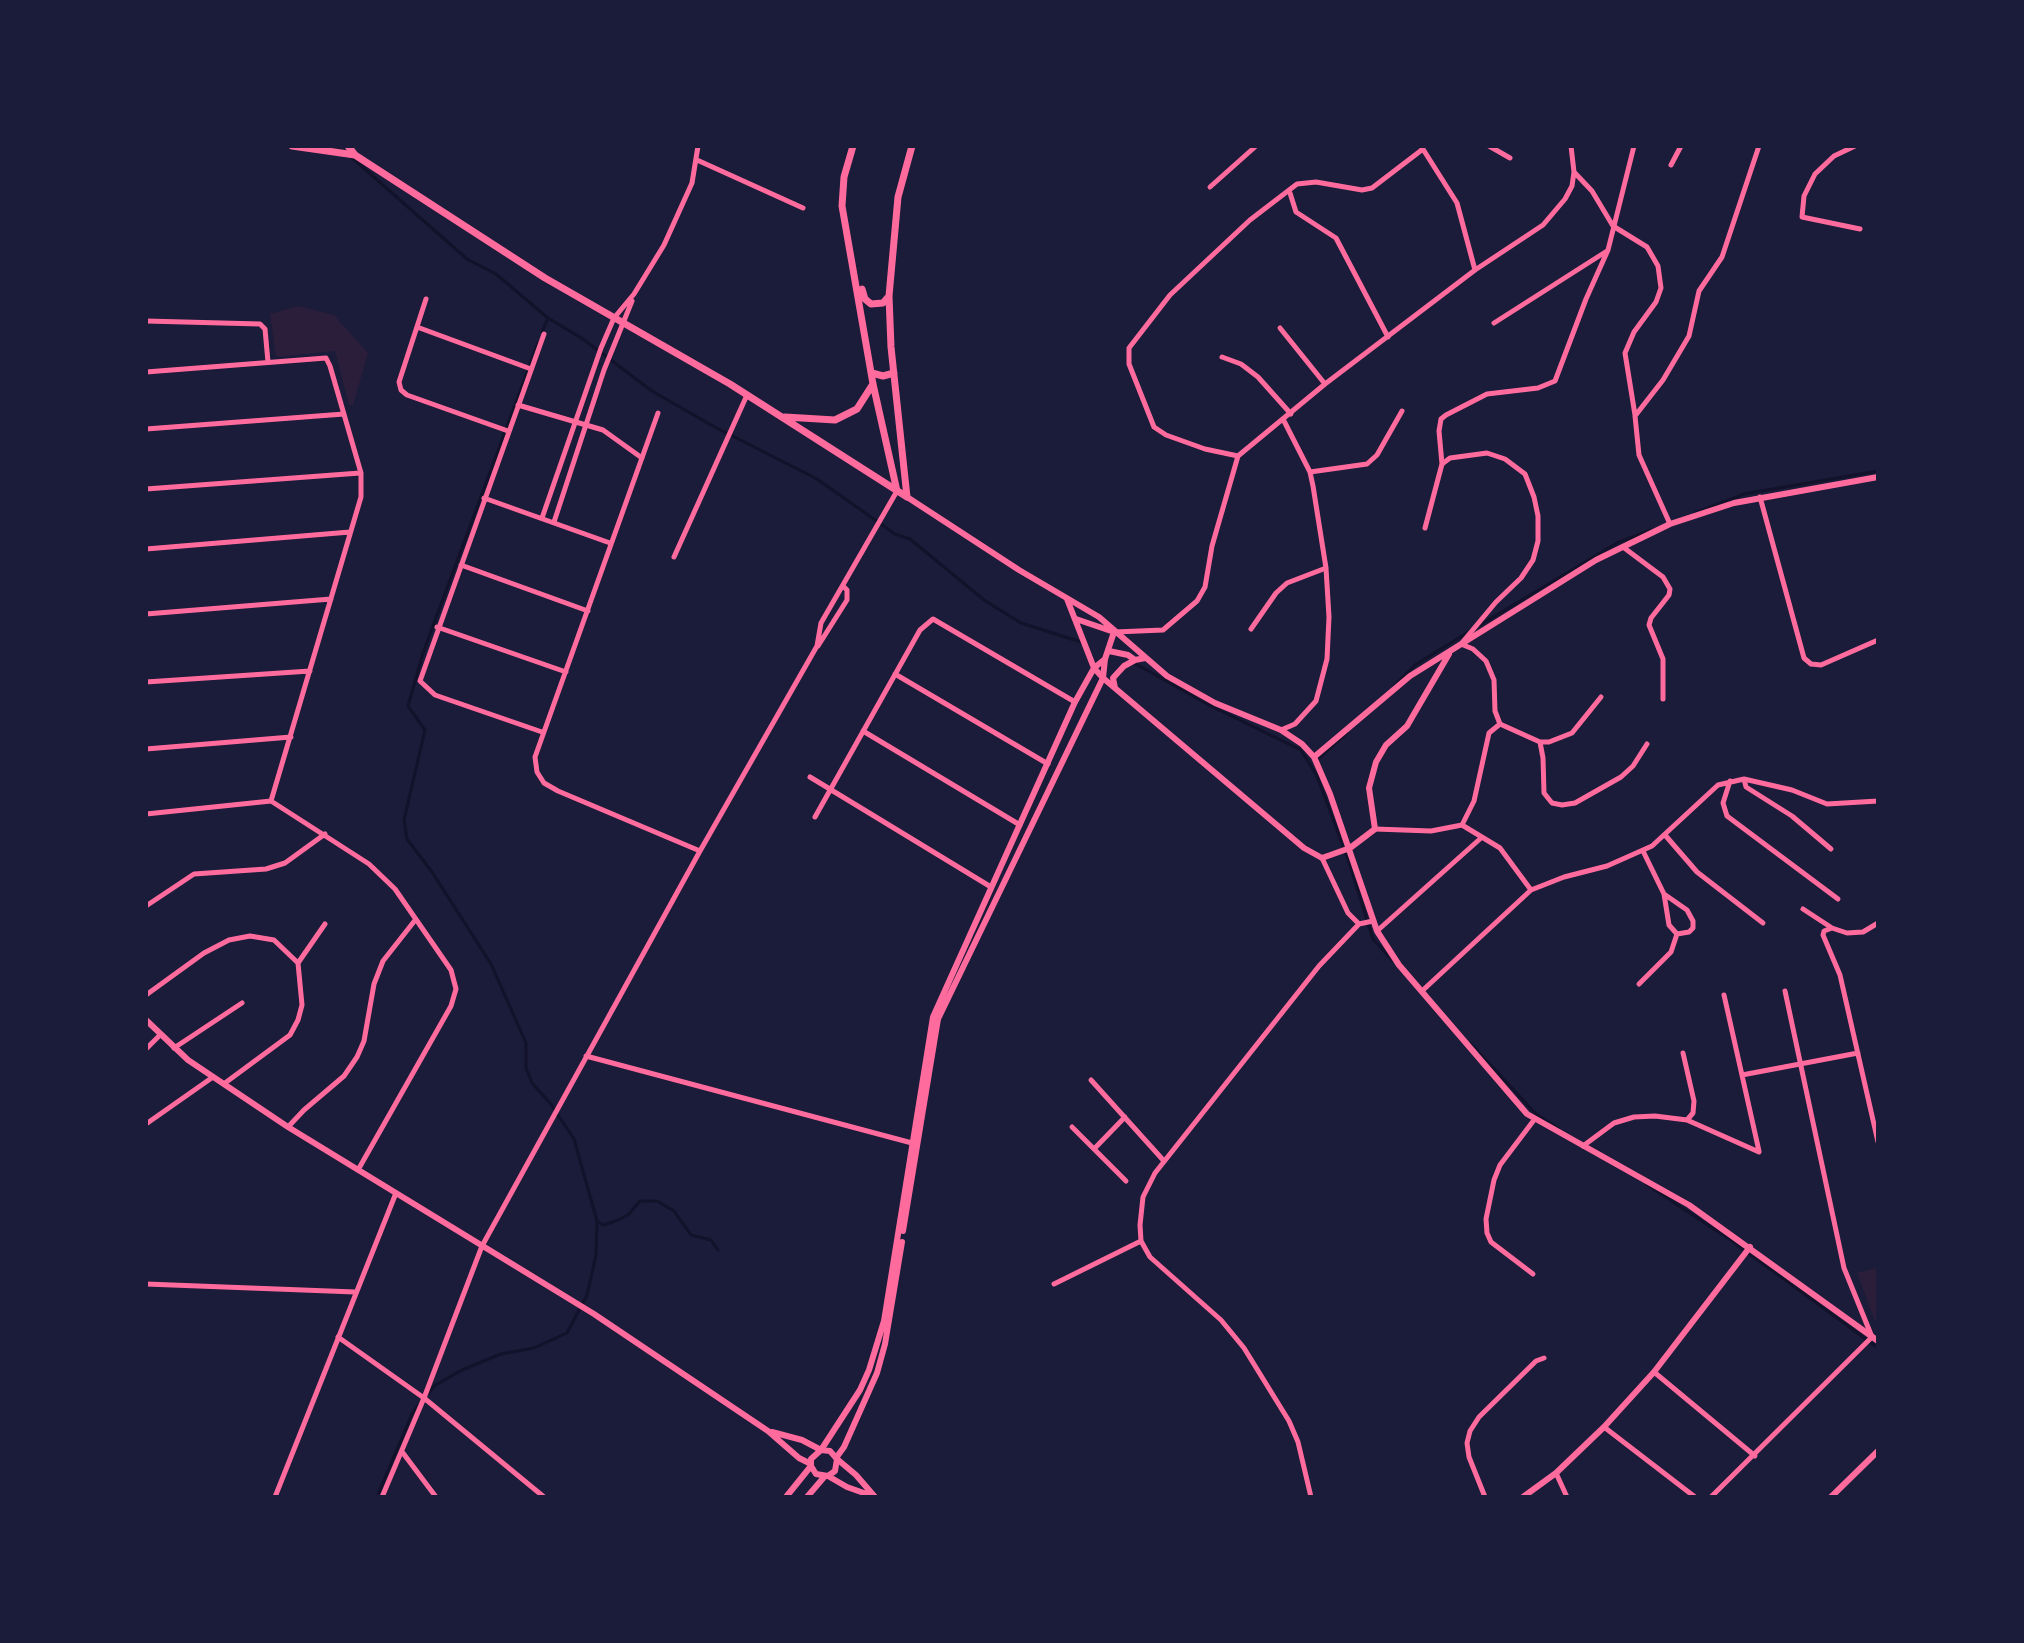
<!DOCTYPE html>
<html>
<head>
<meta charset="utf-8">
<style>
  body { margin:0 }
  #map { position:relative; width:2024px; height:1643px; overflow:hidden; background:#1b1b3a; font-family:"Noto Serif",serif }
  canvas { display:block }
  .frame { position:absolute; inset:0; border:148px solid #1b1b3a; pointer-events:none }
</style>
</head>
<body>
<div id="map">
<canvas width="2024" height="1643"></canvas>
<div class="frame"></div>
</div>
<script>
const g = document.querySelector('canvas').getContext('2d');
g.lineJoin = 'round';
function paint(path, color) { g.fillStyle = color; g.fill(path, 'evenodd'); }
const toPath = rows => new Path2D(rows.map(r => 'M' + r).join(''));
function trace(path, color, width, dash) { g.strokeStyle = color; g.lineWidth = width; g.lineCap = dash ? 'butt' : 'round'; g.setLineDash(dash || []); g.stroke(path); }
paint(toPath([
  [298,306,334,315,368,353,353,405,349,405,335,351,276,357,270,314],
  [1876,1268,1878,1276,1878,1329,1857,1273]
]), '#2a1e3b');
trace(toPath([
  [350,156,467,259,496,274,548,318,583,339,652,391,711,425,817,479,895,534,910,539,984,600,1021,623,1084,643],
  [542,332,548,318],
  [538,343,423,653,408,706,425,730,404,820,407,839,432,872,491,964,526,1043,526,1068,532,1083,550,1103,574,1139,597,1221,603,1225,616,1221,628,1215,640,1201,657,1201,674,1211,691,1235,711,1240,718,1250],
  [1695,513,1744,494,1878,471],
  [1480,625,1617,543,1651,530],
  [1134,663,1211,706,1301,750,1317,776,1349,862,1373,939,1393,961],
  [1395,685,1415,665,1470,631],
  [1318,759,1347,733],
  [1470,1043,1536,1114,1559,1129],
  [1646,1184,1732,1241,1878,1348],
  [428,1394,434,1386,462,1370,501,1354,534,1348,567,1333,587,1295,596,1255,597,1221],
  [377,1497,412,1414,420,1403]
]), '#12122b', 3);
trace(toPath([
  [1421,146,1457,203,1475,270],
  [1489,146,1510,158],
  [1855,146,1834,156,1815,174,1804,196,1802,217,1860,229],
  [697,160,803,208],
  [1671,165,1681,146],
  [1574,172,1592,191,1613,226,1647,247,1658,266,1661,288,1656,302,1634,332,1625,353,1635,415],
  [1210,187,1256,146],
  [1290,193,1296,212,1336,238,1388,337],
  [426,299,399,382,401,390,407,395,508,431],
  [146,321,260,324,265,329,268,362],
  [1494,323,1607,251],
  [417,327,531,369],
  [1280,328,1325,384],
  [1222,357,1241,364,1258,377,1291,414],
  [146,372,326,358,330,366,361,473,361,497,271,801],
  [518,405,603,430,642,458],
  [658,413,535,757,537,772,544,783,558,791,700,851],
  [146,429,344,414],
  [1238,456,1205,449,1166,435,1154,427,1129,364,1129,348,1170,295,1250,220,1297,184,1316,182,1362,190,1372,188,1423,149],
  [1442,464,1439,431,1441,419,1446,415,1487,394,1538,388,1555,381,1586,299,1608,250,1634,146],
  [1310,472,1367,464,1377,455,1402,411],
  [146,489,360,473],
  [1760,497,1804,658,1811,664,1821,665,1878,640],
  [484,498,610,543],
  [542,518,601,348,614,318,634,294,664,245,692,183,698,146],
  [554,522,604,370,632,301],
  [1670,524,1639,455,1635,416,1663,380,1689,336,1699,291,1722,257,1759,146],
  [1425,528,1442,464,1450,458,1487,453,1505,459,1525,474,1534,497,1538,516,1538,541,1533,560,1521,578,1496,602,1461,644,1473,649,1486,661,1494,680,1495,711,1500,724,1540,742,1549,742,1572,733,1601,697],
  [1623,547,1663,577,1670,589,1669,595,1651,618,1649,625,1663,659,1663,699],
  [146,549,350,532],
  [674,557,747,395],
  [461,565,588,611],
  [146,614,331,599],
  [437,627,566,672],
  [1251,629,1276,593,1287,583,1326,568],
  [1115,632,1163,630,1197,601,1205,587,1212,546,1238,456,1325,384,1475,270,1543,225,1565,199,1572,186,1574,172,1571,146],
  [818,646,847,600,847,590,843,586],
  [895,674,1048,764],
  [146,682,310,671],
  [1281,730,1295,724,1316,701,1327,659,1329,617,1326,568,1313,486,1310,472,1284,421],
  [863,731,1020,825],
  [542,732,435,695,420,681,544,334],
  [1540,742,1543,758,1544,793,1552,803,1562,805,1575,803,1621,777,1633,766,1647,744],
  [146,749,291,737],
  [810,777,991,887],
  [1744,779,1746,787,1792,816,1831,849],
  [1730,781,1723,803,1727,816,1838,899],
  [271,801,369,864,395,889,451,970,456,989,451,1006,358,1170],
  [146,814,271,801],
  [815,817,920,630,933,619,1075,702],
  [1462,825,1474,801,1489,733,1500,724],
  [1375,829,1431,831,1462,825,1500,848,1531,890],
  [1665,835,1697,872,1763,923],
  [1643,851,1664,894,1669,925,1677,934,1689,932,1693,928,1693,921,1687,910,1664,894],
  [1322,858,1348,913,1359,924],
  [146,906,194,874,266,869,285,863,325,834],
  [1803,909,1832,928,1847,933,1863,932,1878,923],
  [1832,928,1824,931,1823,935,1840,975,1878,1142],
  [1377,931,1481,838],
  [298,963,325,924],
  [1639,984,1671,952,1677,934],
  [1422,991,1531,890,1564,877,1607,866,1652,846,1718,785,1744,779,1792,790,1827,804,1878,801],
  [146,995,204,953,229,940,250,936,274,940,298,963],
  [1724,995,1759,1151],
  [174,1048,242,1003],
  [146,1049,160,1035],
  [1683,1053,1694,1101,1693,1113,1687,1120],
  [586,1056,912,1143],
  [1742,1075,1858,1053],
  [1091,1080,1164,1161],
  [225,1083,290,1035,298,1020,302,1005,298,963],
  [146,1124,213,1077],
  [288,1127,304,1110,344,1076,357,1057,364,1041,374,984,383,961,416,919],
  [1072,1127,1126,1181],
  [1583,1146,1614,1123,1634,1117,1655,1116,1687,1120,1759,1152],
  [1094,1149,1125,1117],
  [1533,1274,1491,1242,1487,1233,1486,1219,1494,1180,1500,1165,1534,1120],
  [146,1284,355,1292],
  [1054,1284,1141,1241],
  [338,1337,424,1398,544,1497],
  [1654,1372,1755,1456],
  [1604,1427,1695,1497],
  [403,1453,436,1497],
  [1556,1473,1567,1497],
  [275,1497,396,1193],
  [382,1497,424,1398,482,1246,700,851,817,646,821,623,897,491],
  [1311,1497,1298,1442,1289,1421,1244,1348,1221,1320,1150,1257,1141,1241,1140,1225,1143,1197,1155,1173,1319,966,1359,924,1373,921],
  [1485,1497,1469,1457,1467,1443,1470,1431,1479,1417,1536,1361,1544,1358],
  [1711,1497,1872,1337,1844,1268,1785,991]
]), '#ff6b9d', 5);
trace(toPath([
  [907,497,1019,570,1099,617,1167,676,1215,703,1281,730,1302,744,1314,757,1330,794,1377,931,1399,965,1527,1114,1689,1205,1878,1341],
  [1076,619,1114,632],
  [1109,651,1128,655,1135,660],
  [1105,659,1094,668,1103,678,1304,848,1322,858,1350,848,1375,829,1369,788,1376,762,1386,745,1407,726,1449,654],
  [1115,688,1113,678,1124,666,1135,660,1145,658],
  [1314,757,1410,676,1596,560,1670,524,1734,503,1878,477],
  [146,1020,188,1060,288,1127,594,1314,768,1431,799,1458,811,1464],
  [903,1231,938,1019,1103,678,1105,659,1114,632],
  [772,1432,802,1440,821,1450],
  [821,1450,860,1390,869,1370,884,1321,933,1017,1075,702,1094,668,1067,599],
  [836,1458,844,1447,877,1373,885,1344,902,1242],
  [837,1459,856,1475,875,1497],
  [828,1476,835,1471,837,1459,830,1451,821,1450,811,1459,811,1466,816,1474,828,1476,847,1487,875,1497],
  [786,1497,811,1466],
  [807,1497,825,1476],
  [1523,1497,1556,1473,1604,1427,1654,1372,1750,1247],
  [1831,1497,1878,1451]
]), '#ff6b9d', 6);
trace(toPath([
  [292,146,355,155],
  [348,146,355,155,545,278,730,384,907,497],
  [853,146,844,177,842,206,873,384,897,491],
  [862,289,865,299,871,304,883,303,889,296],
  [872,373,883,376,894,373],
  [785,417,835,420,857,409,873,384],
  [907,497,891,347,889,296,898,197,912,146]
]), '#ff6b9d', 7);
</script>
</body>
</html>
